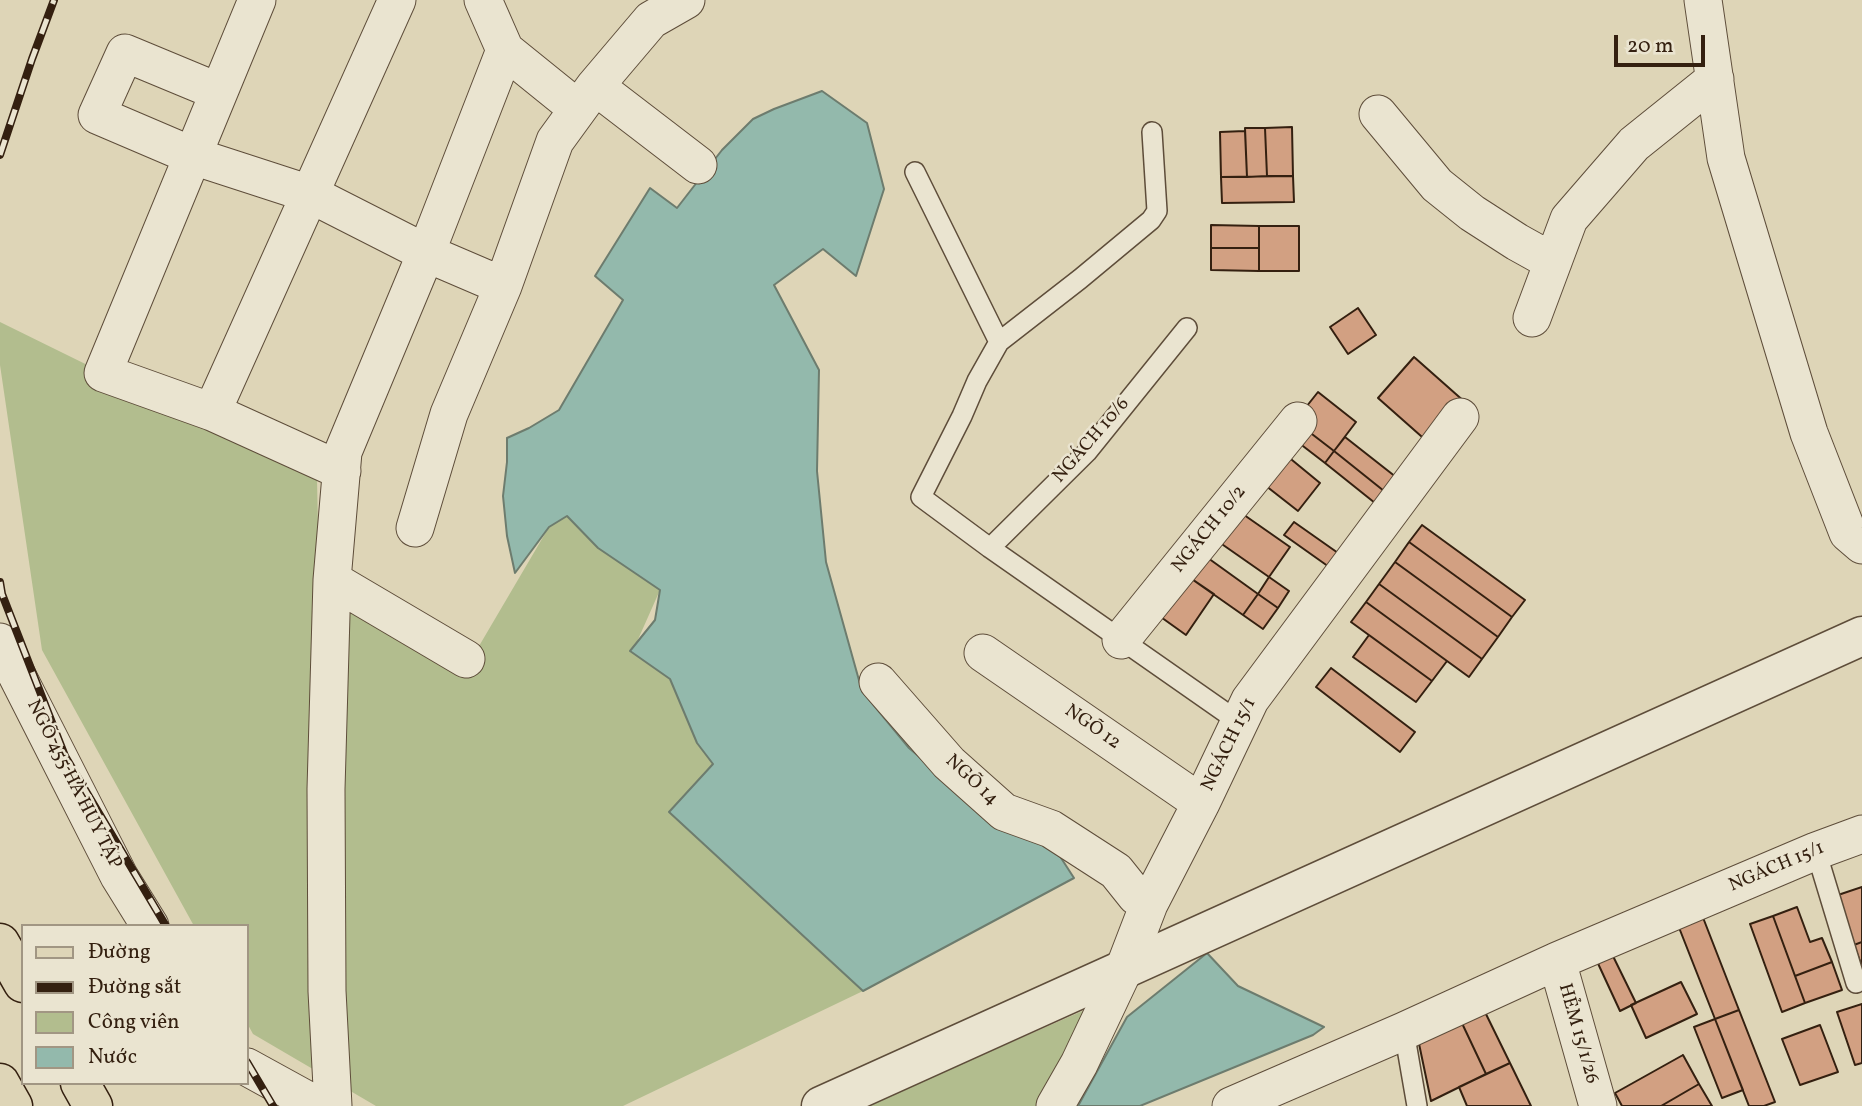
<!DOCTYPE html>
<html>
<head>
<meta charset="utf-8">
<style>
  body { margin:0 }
  #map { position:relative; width:1862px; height:1106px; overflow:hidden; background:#ded5b7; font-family:Vollkorn,serif }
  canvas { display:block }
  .legend { position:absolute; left:21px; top:924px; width:228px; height:161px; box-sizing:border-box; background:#eae4d0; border:2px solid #a19683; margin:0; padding:9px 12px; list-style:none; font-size:21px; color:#342010 }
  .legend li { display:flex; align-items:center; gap:14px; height:35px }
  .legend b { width:35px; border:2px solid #a19683 }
  .scale { position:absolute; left:1614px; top:35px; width:91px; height:32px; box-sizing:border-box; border:4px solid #342010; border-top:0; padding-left:9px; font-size:21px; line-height:24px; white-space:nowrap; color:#342010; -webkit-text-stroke:5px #eae4d0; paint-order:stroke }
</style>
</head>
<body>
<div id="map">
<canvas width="1862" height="1106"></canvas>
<ul class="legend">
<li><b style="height:9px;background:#ded5b7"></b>Đường</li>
<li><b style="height:9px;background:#342010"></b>Đường sắt</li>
<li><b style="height:19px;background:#b2bd8e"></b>Công viên</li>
<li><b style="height:19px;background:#93b9ac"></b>Nước</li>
</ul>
<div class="scale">20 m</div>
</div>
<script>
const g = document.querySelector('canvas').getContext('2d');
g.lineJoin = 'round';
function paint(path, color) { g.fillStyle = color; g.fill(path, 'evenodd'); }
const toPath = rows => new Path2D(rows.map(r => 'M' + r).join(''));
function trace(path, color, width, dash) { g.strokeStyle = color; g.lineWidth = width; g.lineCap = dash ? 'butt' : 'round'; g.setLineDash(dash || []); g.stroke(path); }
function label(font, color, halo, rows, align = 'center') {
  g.font = font + ' Vollkorn,serif'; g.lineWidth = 5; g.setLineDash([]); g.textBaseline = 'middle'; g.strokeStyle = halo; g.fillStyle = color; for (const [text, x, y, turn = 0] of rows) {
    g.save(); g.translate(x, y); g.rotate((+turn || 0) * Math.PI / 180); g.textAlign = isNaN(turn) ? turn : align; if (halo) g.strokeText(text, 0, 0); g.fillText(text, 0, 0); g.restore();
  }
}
paint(toPath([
  [0,322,317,478,319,578,462,675,549,527,567,516,598,548,660,590,636,644,670,679,697,743,713,764,669,812,863,991,623,1106,376,1106,253,1034,247,1023,247,926,194,926,42,650,0,365],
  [1087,1009,1037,1106,866,1106]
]), '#b2bd8e');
const water = toPath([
  [822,91,867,123,884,189,856,276,823,249,774,285,819,370,817,471,826,562,862,691,909,748,979,808,1052,844,1074,878,863,991,669,812,713,764,697,743,670,679,630,651,655,620,660,590,598,548,567,516,549,527,515,573,507,536,503,496,507,462,507,438,529,428,559,410,623,300,595,276,650,188,677,208,722,150,753,119,774,109,822,91],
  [1207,953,1238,986,1324,1027,1313,1035,1140,1106,1078,1106,1127,1017,1207,953]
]);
paint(water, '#93b9ac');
trace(water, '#6d7c6e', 2);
const building = toPath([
  [1292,127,1293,176,1267,176,1265,128,1292,127],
  [1245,128,1265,128,1267,176,1247,177,1245,128],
  [1245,131,1247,177,1221,177,1220,132,1245,131],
  [1293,176,1294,202,1222,203,1221,177,1293,176],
  [1211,225,1259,226,1259,248,1211,248,1211,225],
  [1259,226,1299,226,1299,271,1259,271,1259,226],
  [1211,248,1259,248,1259,271,1211,270,1211,248],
  [1358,308,1376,335,1348,354,1330,327,1358,308],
  [1414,357,1466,403,1430,444,1378,398,1414,357],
  [1318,392,1356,422,1334,451,1295,421,1318,392],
  [1295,421,1334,451,1325,463,1286,433,1295,421],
  [1345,437,1401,481,1389,495,1334,451,1345,437],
  [1275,446,1320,483,1298,511,1252,475,1275,446],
  [1334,451,1389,495,1380,507,1325,463,1334,451],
  [1237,510,1290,547,1269,577,1216,540,1237,510],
  [1294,522,1348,560,1339,574,1284,535,1294,522],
  [1422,525,1525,600,1512,617,1409,542,1422,525],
  [1409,542,1512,617,1498,637,1395,562,1409,542],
  [1201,553,1258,594,1243,615,1186,575,1201,553],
  [1395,562,1498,637,1482,659,1379,584,1395,562],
  [1186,575,1214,594,1186,635,1158,615,1186,575],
  [1269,577,1289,591,1278,608,1258,594,1269,577],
  [1379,584,1482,659,1469,677,1366,602,1379,584],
  [1258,594,1278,608,1263,629,1243,615,1258,594],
  [1366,602,1447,661,1432,681,1351,622,1366,602],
  [1369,635,1432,681,1416,702,1353,657,1369,635],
  [1331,668,1415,732,1400,752,1316,687,1331,668],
  [1862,887,1862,942,1854,945,1838,895,1862,887],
  [1797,907,1810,942,1822,938,1832,962,1795,976,1773,916,1797,907],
  [1702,915,1739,1010,1715,1019,1678,925,1702,915],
  [1773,916,1805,1003,1782,1012,1750,924,1773,916],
  [1862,942,1862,967,1854,945,1862,942],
  [1610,950,1636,1003,1620,1011,1595,957,1610,950],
  [1832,962,1842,990,1805,1003,1795,976,1832,962],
  [1681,982,1697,1014,1646,1038,1631,1005,1681,982],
  [1862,1004,1862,1063,1855,1065,1837,1012,1862,1004],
  [1483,1008,1510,1063,1486,1074,1460,1019,1483,1008],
  [1739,1010,1775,1102,1764,1106,1749,1106,1715,1019,1739,1010],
  [1460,1019,1486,1074,1431,1101,1418,1039,1460,1019],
  [1715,1019,1743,1090,1722,1098,1694,1027,1715,1019],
  [1820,1025,1838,1072,1800,1085,1782,1039,1820,1025],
  [1683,1055,1699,1084,1661,1106,1622,1106,1615,1093,1683,1055],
  [1510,1063,1531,1106,1467,1106,1459,1087,1510,1063],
  [1699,1084,1712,1106,1661,1106,1699,1084]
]);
paint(building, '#d2a082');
trace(building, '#342010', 2);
const service = toPath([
  [915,172,999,342,977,381,962,416,921,497,990,548,1239,722],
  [999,342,1080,279,1151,220,1157,211,1152,132],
  [990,548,1087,452,1187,328],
  [1816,851,1856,983],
  [1404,1031,1417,1106]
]);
const minor = toPath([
  [257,0,103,373,212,412,342,471],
  [483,0,505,50,578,109],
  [1703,0,1726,158,1809,433,1848,533,1862,545],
  [595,86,698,165],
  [219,92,125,53,97,115,193,156,310,194,426,253,503,286],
  [1378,114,1437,185,1472,213,1517,242,1553,262],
  [1532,318,1569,219,1634,144,1715,79],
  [212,412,397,0],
  [415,528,449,414,503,286,555,141,595,86,651,20,686,0],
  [332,580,466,659],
  [1121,640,1298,421],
  [0,642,119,876,150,926],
  [983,653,1201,803],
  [878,682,949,763,1004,812,1051,829,1116,871,1136,896,1149,904],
  [1557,961,1598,1106],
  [247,1067,318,1106],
  [333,1106,327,991,326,789,332,580,343,452,426,253,505,50],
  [1055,1106,1079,1064,1124,969,1149,904,1201,803,1250,700,1460,417],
  [1231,1106,1404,1031,1557,961,1816,851,1862,834]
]);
const tertiary = toPath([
  [821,1106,1862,636]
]);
const primary = toPath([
  [0,943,23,983],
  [0,1083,13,1106],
  [80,1083,93,1106]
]);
trace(service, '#5e4d3a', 22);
trace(minor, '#5e4d3a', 39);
trace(tertiary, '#5e4d3a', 41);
trace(primary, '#342010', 41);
trace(service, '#eae4d0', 19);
trace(minor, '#eae4d0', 37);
trace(tertiary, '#eae4d0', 38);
trace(primary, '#ded5b7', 38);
const rail = toPath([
  [0,155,32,59,54,0],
  [0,582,2,594,65,756,166,926],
  [247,1062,273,1106]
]);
trace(rail, '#342010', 8);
trace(rail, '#eae4d0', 5, [16]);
label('19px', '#342010', '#eae4d0', [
  ["NGÁCH 10/6",1092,441,-49],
  ["NGÁCH 10/2",1210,530,-51],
  ["NGÕ 12",1092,728,35],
  ["NGÁCH 15/1",1230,745,-64],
  ["NGÕ 14",971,781,43],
  ["NGÕ 455 HÀ HUY TẬP",73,785,63],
  ["NGÁCH 15/1",1777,868,-23],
  ["HẺM 15/1/26",1577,1034,74]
]);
</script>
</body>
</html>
